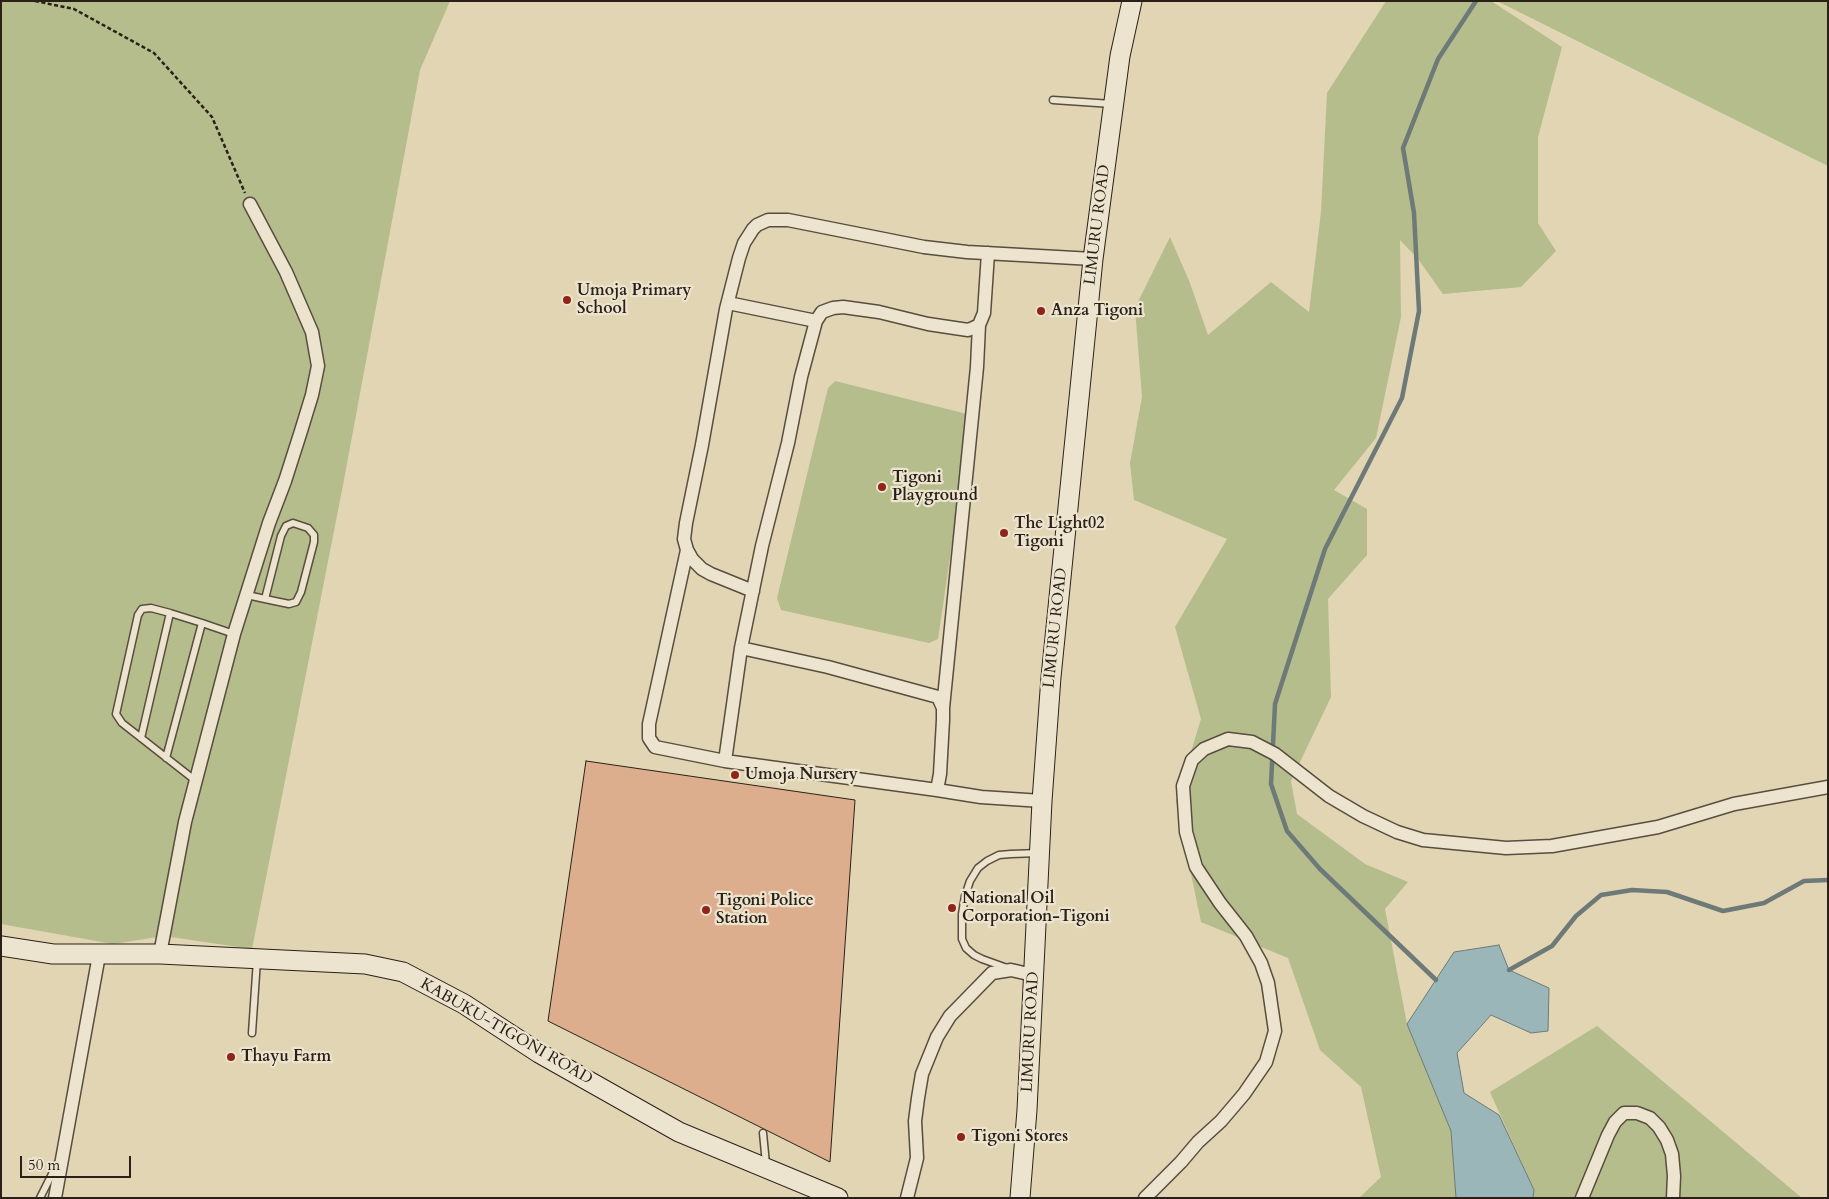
<!DOCTYPE html>
<html>
<head>
<meta charset="utf-8">
<style>
  body { margin:0 }
  #map { position:relative; width:1829px; height:1199px; overflow:hidden; background:#e1d5b3; font-family:Cardo,serif }
  canvas { display:block }
  .frame { position:absolute; inset:0; border:2px solid #2a2018; pointer-events:none }
  .scale { position:absolute; left:20px; top:1156px; width:111px; height:22px; box-sizing:border-box; border:2px solid #2a2018; border-top:0; padding-left:6px; font-size:15px; line-height:18px; white-space:nowrap; color:#2a2018; -webkit-text-stroke:4px #ece4ce; paint-order:stroke }
</style>
</head>
<body>
<div id="map">
<canvas width="1829" height="1199"></canvas>
<div class="frame"></div>
<div class="scale">50 m</div>
</div>
<script>
const g = document.querySelector('canvas').getContext('2d');
g.lineJoin = 'round';
function paint(path, color) { g.fillStyle = color; g.fill(path, 'evenodd'); }
const toPath = rows => new Path2D(rows.map(r => 'M' + r).join(''));
function trace(path, color, width, dash) { g.strokeStyle = color; g.lineWidth = width; g.lineCap = dash ? 'butt' : 'round'; g.setLineDash(dash || []); g.stroke(path); }
function label(font, color, halo, rows, align = 'center') {
  g.font = font + ' Cardo,serif'; g.lineWidth = 4.5; g.setLineDash([]); g.textBaseline = 'middle'; g.strokeStyle = halo; g.fillStyle = color; for (const [text, x, y, turn = 0] of rows) {
    g.save(); g.translate(x, y); g.rotate((+turn || 0) * Math.PI / 180); g.textAlign = isNaN(turn) ? turn : align; if (halo) g.strokeText(text, 0, 0); g.fillText(text, 0, 0); g.restore();
  }
}
paint(toPath([
  [1,1,450,1,420,70,343,485,252,949,164,936,113,944,1,924],
  [1386,1,1491,1,1562,47,1538,137,1538,223,1556,251,1521,287,1443,294,1418,259,1400,240,1401,317,1376,438,1334,490,1367,509,1367,555,1328,599,1331,697,1291,781,1297,814,1365,864,1408,882,1385,909,1407,1024,1451,1131,1456,1198,1359,1198,1381,1177,1361,1087,1320,1050,1288,958,1201,922,1176,801,1201,719,1175,627,1227,539,1134,500,1130,463,1142,397,1135,308,1170,237,1190,283,1208,335,1271,282,1309,312,1321,212,1327,93],
  [1497,1,1828,1,1828,166],
  [835,381,971,415,938,639,929,643,781,610,777,598,828,388],
  [1597,1026,1802,1198,1533,1198,1534,1190,1490,1092]
]), '#b4bd8b');
const water = toPath([
  [1499,945,1509,970,1549,988,1548,1031,1531,1033,1491,1015,1457,1053,1464,1093,1499,1115,1534,1190,1533,1198,1456,1198,1451,1131,1407,1024,1454,952,1499,945]
]);
paint(water, '#9ab6b8');
trace(water, '#6d7a78', 1);
trace(toPath([
  [1509,970,1552,946,1576,916,1601,895,1632,890,1667,892,1723,911,1764,903,1804,881,1828,880],
  [1436,980,1320,869,1287,831,1271,784,1275,704,1325,549,1402,398,1419,311,1414,213,1403,148,1438,59,1476,1]
]), '#6d7a78', 4.5);
const building = toPath([
  [586,761,855,800,830,1162,548,1021,586,761]
]);
paint(building, '#ddae8d');
trace(building, '#2a2018', 1);
const service = toPath([
  [1053,100,1112,104],
  [247,595,265,599,289,604,296,602,301,592,314,542,314,535,308,528,293,523,286,526,281,536,265,599],
  [170,613,202,623],
  [141,738,170,613,151,608,142,609,138,615,116,714,122,723,196,781],
  [166,758,202,623,234,634],
  [1007,968,982,959,974,955,966,948,962,939,962,914,965,896,970,881,978,868,987,861,999,855,1011,854,1039,853],
  [252,1033,257,960],
  [763,1133,766,1164],
  [40,1198,57,1164]
]);
const minor = toPath([
  [988,253,984,313,979,325,973,328,968,330,928,324,879,312,843,307,833,308,822,312,816,321,801,377,788,443,762,546,741,648,828,667,938,697,943,708,943,720,940,774,937,790,981,797,1042,801],
  [728,303,816,321],
  [687,550,649,724,649,738,655,747,725,761],
  [753,591,711,574,702,569,692,559,687,550,684,539,686,523,702,445,726,309,739,258,744,243,753,229,757,225,768,220,788,220,924,247,967,252,1093,259],
  [741,648,725,761,937,790],
  [943,708,977,367,979,325],
  [160,954,185,822,234,634,269,523,285,481,301,431,312,395,318,366,312,332,286,272,250,204],
  [55,1198,99,955],
  [907,1198,917,1158,915,1121,918,1098,922,1074,937,1037,950,1016,992,973,1011,970,1033,975],
  [1145,1198,1181,1162,1198,1142,1221,1121,1244,1094,1266,1062,1275,1031,1268,983,1261,963,1246,936,1220,903,1196,867,1186,832,1183,786,1192,760,1204,749,1228,739,1252,742,1275,754,1329,796,1363,816,1397,832,1423,840,1506,848,1552,846,1658,827,1734,804,1828,787],
  [1582,1198,1608,1135,1615,1122,1624,1113,1637,1113,1650,1118,1659,1127,1667,1140,1672,1154,1674,1176,1673,1198]
]);
const secondary = toPath([
  [1,946,53,954,160,954,365,964,403,972,464,1004,539,1053,679,1132,838,1198],
  [1020,1198,1027,1110,1042,801,1051,677,1093,259,1120,56,1132,1]
]);
trace(service, '#584d3f', 9);
trace(minor, '#584d3f', 15);
trace(secondary, '#2a2018', 21);
trace(toPath([
  [35,1,74,9,154,53,212,117,245,193]
]), '#2a2018', 2.5, [4, 2.5]);
trace(service, '#ece4ce', 6);
trace(minor, '#ece4ce', 12);
trace(secondary, '#ece4ce', 19);
for (const [x, y, r, color] of [
  [567,300,5,"#8f2418"],
  [1041,311,5,"#8f2418"],
  [882,487,5,"#8f2418"],
  [1004,533,5,"#8f2418"],
  [735,775,5,"#8f2418"],
  [952,908,5,"#8f2418"],
  [706,910,5,"#8f2418"],
  [231,1057,5,"#8f2418"],
  [961,1137,5,"#8f2418"]
]) { const dot = new Path2D(); dot.arc(x, y, r, 0, 2 * Math.PI); g.fillStyle = color; g.fill(dot); trace(dot, '#ece4ce', 2); }
label('16px', '#2a2018', '#ece4ce', [
  ["LIMURU ROAD",1098,225,-83],
  ["LIMURU ROAD",1056,628,-84],
  ["KABUKU-TIGONI ROAD",506,1032,30],
  ["LIMURU ROAD",1031,1032,-87]
]);
label('bold 16px', '#2a2018', '#ece4ce', [
  ["Umoja Primary",577,291],
  ["School",577,309],
  ["Anza Tigoni",1051,311],
  ["Tigoni",892,478],
  ["Playground",892,496],
  ["The Light02",1014,524],
  ["Tigoni",1014,542],
  ["Umoja Nursery",745,775],
  ["National Oil",962,899],
  ["Corporation-Tigoni",962,917],
  ["Tigoni Police",716,901],
  ["Station",716,919],
  ["Thayu Farm",241,1057],
  ["Tigoni Stores",971,1137]
], 'left');
</script>
</body>
</html>
